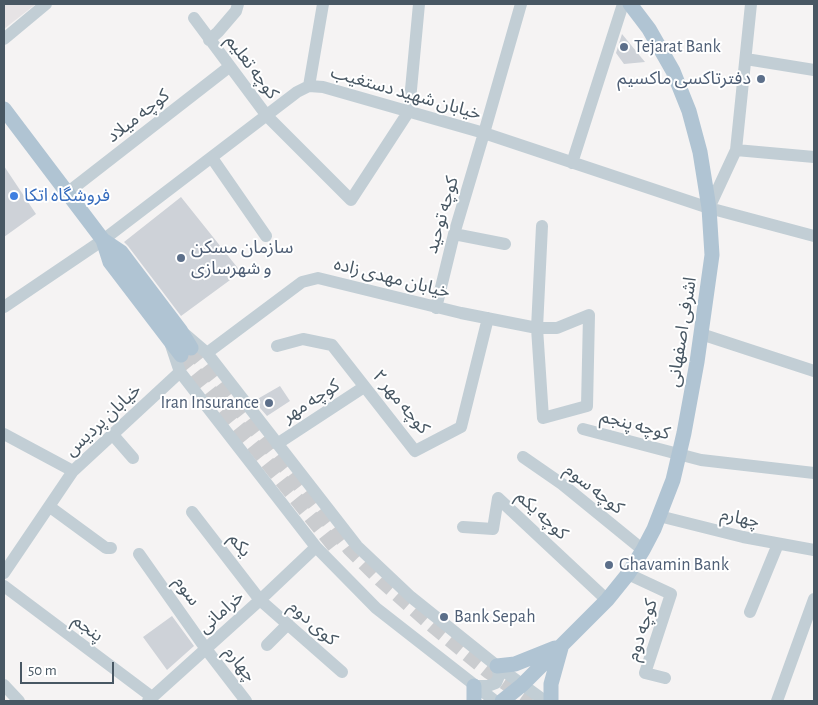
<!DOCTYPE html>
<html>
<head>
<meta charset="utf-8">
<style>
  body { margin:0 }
  #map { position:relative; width:818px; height:705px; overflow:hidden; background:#f5f3f3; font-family:"Alegreya Sans",sans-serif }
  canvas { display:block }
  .frame { position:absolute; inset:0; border:5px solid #485763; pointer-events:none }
  .scale { position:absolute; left:20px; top:662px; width:94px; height:22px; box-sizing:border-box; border:2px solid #485763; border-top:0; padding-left:6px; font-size:15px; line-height:18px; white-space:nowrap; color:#485763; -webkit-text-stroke:4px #fff; paint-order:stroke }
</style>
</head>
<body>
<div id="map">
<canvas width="818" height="705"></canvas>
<div class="frame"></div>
<div class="scale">50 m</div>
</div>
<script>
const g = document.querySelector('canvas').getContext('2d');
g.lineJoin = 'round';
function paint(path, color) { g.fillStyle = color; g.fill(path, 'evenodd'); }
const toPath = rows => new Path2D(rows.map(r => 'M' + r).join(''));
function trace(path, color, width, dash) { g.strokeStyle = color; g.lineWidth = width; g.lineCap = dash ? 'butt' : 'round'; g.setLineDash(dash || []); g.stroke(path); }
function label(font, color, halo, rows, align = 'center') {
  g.font = font + ' "Alegreya Sans","Noto Sans Arabic",sans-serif'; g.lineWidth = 4; g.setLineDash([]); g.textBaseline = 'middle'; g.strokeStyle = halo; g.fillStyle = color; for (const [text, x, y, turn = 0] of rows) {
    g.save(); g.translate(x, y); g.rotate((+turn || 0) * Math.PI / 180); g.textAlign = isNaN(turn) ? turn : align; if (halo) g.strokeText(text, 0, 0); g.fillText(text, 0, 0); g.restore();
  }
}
paint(toPath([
  [4,4,36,4,4,29]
]), '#e6e3e5');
paint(toPath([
  [622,34,645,62,624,64,616,53],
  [4,166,36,214,4,237],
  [181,197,241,272,181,316,128,246,124,242],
  [280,386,290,401,267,416,254,401],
  [172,616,194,646,167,670,143,637]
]), '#ced2d8');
trace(toPath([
  [191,348,350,549,381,580,432,625,488,671,532,701],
  [181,355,335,547]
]), '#cacccf', 15, [15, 8]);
trace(toPath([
  [194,18,267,116,351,200,409,111,419,4],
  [4,39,46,4],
  [209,40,218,32,236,11,238,4],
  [746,59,814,70],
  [309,86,323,4],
  [736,150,814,157],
  [212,158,266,236],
  [572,163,623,4],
  [67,193,229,67],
  [709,208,736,150,751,4],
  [454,234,505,244],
  [4,307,103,240,297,92,309,86,323,87,484,133,709,208,814,236],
  [436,308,454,234,484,133,521,4],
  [701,334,814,371],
  [186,335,207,353,357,546,411,597,497,666,545,701],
  [171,345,180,372,316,547,376,608,495,701],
  [277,346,303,339,332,345,415,451,461,427,488,318],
  [207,353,302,282,318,278,461,313,537,328,557,328,589,315,587,406,543,418,537,328,542,226],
  [583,429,701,460,814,473],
  [4,434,73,471],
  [113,435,133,458],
  [277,444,364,387],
  [523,457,562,484,643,550],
  [50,507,106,548,111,548],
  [192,512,260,600,342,672],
  [659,516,743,537,814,550],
  [463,527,493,529,498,498,607,600],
  [139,554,206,649,246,701],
  [4,573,73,471,180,372],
  [628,574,671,594,645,673,665,678],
  [4,586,152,697],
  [750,612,778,544],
  [267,645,288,624],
  [4,685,19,701],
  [474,686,488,686,496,683,499,676,497,666],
  [148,701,260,600,316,547],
  [777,701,814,599]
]), '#c2ced5', 12);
trace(toPath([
  [4,109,103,240,121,252,180,330,191,348],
  [103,240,110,262,181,355],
  [497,666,515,664,555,648],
  [474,701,474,686],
  [502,701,522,685,607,600,628,574,643,550,654,529,673,480,684,433,697,362,712,255,709,208,700,152,689,111,673,71,649,29,630,4],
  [551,701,551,684,561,648]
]), '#b0c4d3', 15);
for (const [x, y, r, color] of [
  [624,47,5,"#5c6f8a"],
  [761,79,5,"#5c6f8a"],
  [14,196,5,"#3f7fe0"],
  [181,258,5,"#5c6f8a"],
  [269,403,5,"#5c6f8a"],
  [609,565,5,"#5c6f8a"],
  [444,617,5,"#5c6f8a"]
]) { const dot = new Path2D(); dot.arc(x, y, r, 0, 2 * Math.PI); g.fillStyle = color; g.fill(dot); trace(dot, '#fff', 2); }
label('18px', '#4e5e75', '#fff', [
  ["Tejarat Bank",634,47],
  ["دفترتاکسی ماکسیم",751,79,"right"],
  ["سازمان مسکن",191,248],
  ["و شهرسازی",191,269],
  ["Iran Insurance",259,403,"right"],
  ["Ghavamin Bank",619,565],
  ["Bank Sepah",454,617]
], 'left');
label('18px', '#485763', '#fff', [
  ["کوچه تعلیم",252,67,53],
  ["خیابان شهید دستغیب",406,93,16],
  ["کوچه میلاد",138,116,-38],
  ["کوچه توحید",442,215,-74],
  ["خیابان مهدی زاده",392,278,14],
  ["اشرفی اصفهانی",682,332,-81],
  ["کوچه مهر",311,401,-33],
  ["کوچه مهر ۲",401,402,50],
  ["خیابان پردیس",103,420,-43],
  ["کوچه پنجم",635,425,15],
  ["کوچه سوم",594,489,38],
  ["کوچه یکم",542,515,43],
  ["چهارم",740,518,12],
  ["یکم",240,545,52],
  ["سوم",187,591,55],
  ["خرامانی",221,612,-42],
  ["کوی دوم",313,623,41],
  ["پنجم",88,628,37],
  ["کوچه دوم",642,630,-72],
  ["چهارم",240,664,52]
]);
label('18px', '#366cbe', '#fff', [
  ["فروشگاه اتکا",24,196]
], 'left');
</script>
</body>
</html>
